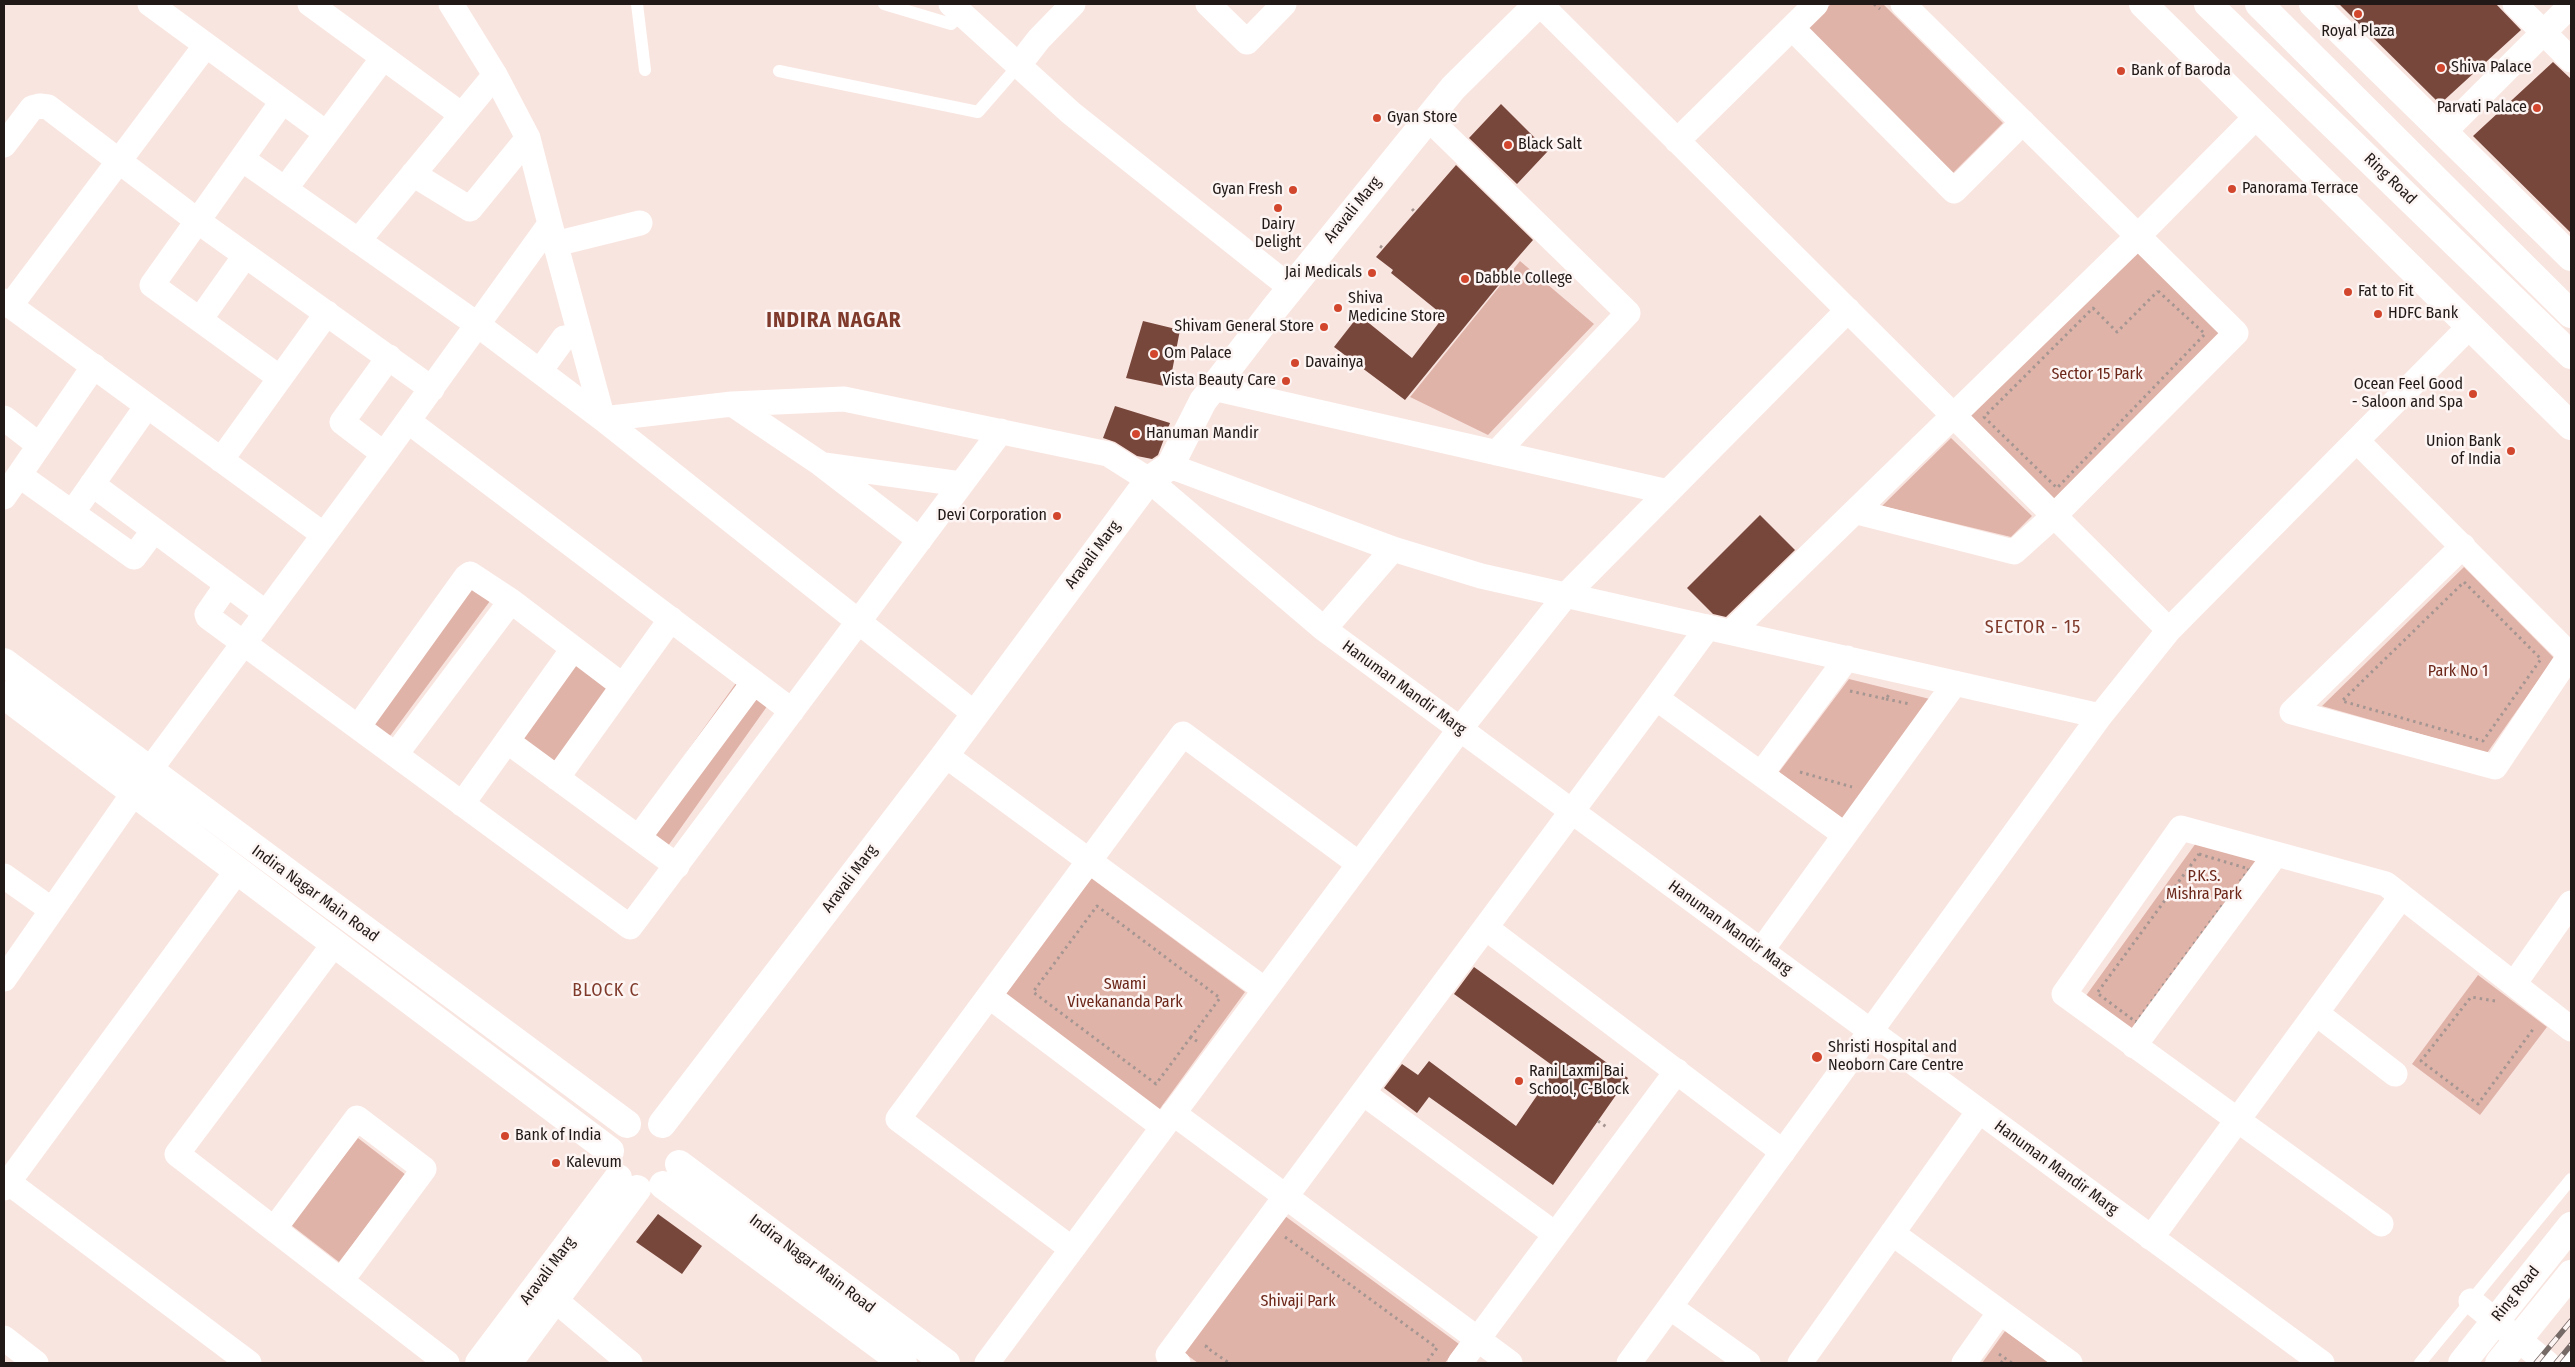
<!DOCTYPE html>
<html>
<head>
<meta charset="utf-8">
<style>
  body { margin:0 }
  #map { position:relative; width:2575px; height:1367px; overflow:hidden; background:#f9e5e0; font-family:"Fira Sans Condensed",sans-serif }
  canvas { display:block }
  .frame { position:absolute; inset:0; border:5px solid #201917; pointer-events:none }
</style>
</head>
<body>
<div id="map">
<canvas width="2575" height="1367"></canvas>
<div class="frame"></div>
</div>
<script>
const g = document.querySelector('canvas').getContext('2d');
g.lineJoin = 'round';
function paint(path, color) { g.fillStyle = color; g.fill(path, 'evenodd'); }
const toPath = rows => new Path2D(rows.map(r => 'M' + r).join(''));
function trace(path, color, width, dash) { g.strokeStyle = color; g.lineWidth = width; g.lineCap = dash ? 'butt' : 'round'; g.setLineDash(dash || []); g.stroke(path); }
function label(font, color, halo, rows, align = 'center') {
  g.font = font + ' "Fira Sans Condensed",sans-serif'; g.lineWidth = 5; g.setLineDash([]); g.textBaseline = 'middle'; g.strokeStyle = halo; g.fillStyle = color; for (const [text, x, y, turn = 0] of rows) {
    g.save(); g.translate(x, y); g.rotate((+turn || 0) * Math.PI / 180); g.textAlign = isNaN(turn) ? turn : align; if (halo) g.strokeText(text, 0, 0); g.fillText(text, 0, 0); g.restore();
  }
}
paint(toPath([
  [1831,4,1883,4,2003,123,1952,174,1807,28],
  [2137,248,2226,334,2056,503,1968,416],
  [1520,261,1594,324,1488,435,1410,397],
  [1951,438,2032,516,2011,537,1882,506],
  [2464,567,2554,658,2487,753,2322,706],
  [457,576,490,601,384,744,352,720],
  [567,657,612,690,553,772,508,739],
  [1849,679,1938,701,1846,821,1779,772],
  [736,683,768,705,663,853,631,830],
  [2196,843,2263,861,2137,1033,2085,997],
  [1091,878,1245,992,1159,1110,1004,996],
  [2478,975,2547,1027,2480,1115,2412,1064],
  [358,1138,406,1175,339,1262,291,1225],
  [1285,1216,1459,1344,1445,1363,1198,1363,1184,1353],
  [2005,1331,2050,1363,1982,1363]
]), '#e0b3a9');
paint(toPath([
  [2339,4,2496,4,2521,30,2440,104],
  [2553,62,2571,79,2571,233,2473,136],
  [1501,104,1548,151,1517,184,1469,138],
  [1456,165,1533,240,1499,279,1502,281,1405,400,1334,347,1359,315,1412,358,1444,316,1391,273,1393,270,1376,257],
  [1143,321,1180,330,1169,387,1126,378],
  [1115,406,1170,423,1158,455,1152,459,1137,456,1115,442,1103,438],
  [1760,515,1795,550,1726,617,1713,614,1687,588],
  [1474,967,1628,1078,1553,1185,1429,1097,1417,1113,1384,1088,1402,1064,1418,1075,1429,1061,1516,1126,1556,1068,1454,994],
  [658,1214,702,1246,682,1274,636,1242]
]), '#78473c');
trace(toPath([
  [1874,4,1880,9],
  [1412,209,1415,212],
  [1380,246,1383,248],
  [2158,291,2205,334,2057,488,1984,417,2093,308,2117,332,2158,291],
  [2464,582,2541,659,2483,741,2342,701,2464,582],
  [1850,691,1886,699,1890,693],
  [1886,699,1910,704],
  [1800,772,1852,787],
  [2199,854,2249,869,2136,1022,2097,993,2199,854],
  [2495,1001,2471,997,2421,1061,2478,1104,2534,1028],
  [1191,1037,1156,1084,1033,992,1097,906,1220,998,1191,1037,1198,1042],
  [1598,1121,1608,1128],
  [1285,1237,1437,1348,1426,1363],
  [1207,1345,1206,1347,1229,1363],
  [1999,1354,2012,1363],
  [2001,1363,2005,1358]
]), '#a59692', 3, [2.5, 4]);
trace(toPath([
  [637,4,645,70],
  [884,4,951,24,962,14],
  [779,71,978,112,1018,66],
  [2420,1363,2571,1179]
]), '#fff', 12);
trace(toPath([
  [150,4,326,133],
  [310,4,462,115],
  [951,4,1071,113,1291,288],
  [1208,4,1247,42,1284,4],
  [1540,4,2169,630],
  [2515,4,2571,60],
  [1792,28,1954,191,2023,122],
  [1018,66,1039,39,1073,4],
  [1428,118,1628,313,1496,453],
  [2444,132,2571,5],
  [1677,141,1816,4],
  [4,145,32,108,40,106,48,107,199,222,432,389],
  [242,159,478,325,603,419,975,714],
  [413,174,470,209,528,138],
  [285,189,383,58],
  [550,224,603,419,732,404,844,399,1108,454,1149,480,1324,629,2322,1363],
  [358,241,495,75],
  [555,244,640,223],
  [4,301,324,535],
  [10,306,206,45],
  [201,318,245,256],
  [540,371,564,338],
  [280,378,152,285,282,102],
  [1213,388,1668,492],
  [732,404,821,464,920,540],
  [4,418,39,445],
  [408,421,792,711],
  [2357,441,2571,656],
  [384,454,342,422,389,357],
  [221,460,327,313],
  [824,465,961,484],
  [1170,466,1393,549,1481,576,2100,716],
  [19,475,134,557,154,530],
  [92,484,266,613],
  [4,497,94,366],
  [1857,512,2014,552,2054,516,2236,333,1903,4],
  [72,513,147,406],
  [2463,546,2292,712,2495,767,2570,655],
  [227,585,207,614,208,617,630,927,1001,431],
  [1708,627,1656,698,1845,835],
  [1324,629,1393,549],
  [1731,632,2138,236,2257,116],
  [358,727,466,577,470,574,511,601,623,686],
  [507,741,677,866],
  [396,754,511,601],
  [945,755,1265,990],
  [1761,774,1847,658],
  [557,778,671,619],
  [462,804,573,649],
  [639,837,754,682],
  [4,876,52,910],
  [1486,928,1783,1152],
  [334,944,177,1154,447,1363],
  [1761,951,1955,683],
  [4,979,149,771,384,454,550,224,528,138,495,75,451,4],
  [2514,984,2571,903],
  [989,996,1163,1127],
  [2316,1013,2395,1074],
  [2134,1046,2276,854],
  [1363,1093,1555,1234],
  [1173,1113,1510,1363],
  [8,1182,249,1363],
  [4,1188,237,871],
  [2381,1224,2064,994,2181,828,2386,884,2571,1029],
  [274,1229,357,1118,424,1169,341,1281],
  [1892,1233,2070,1363],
  [2151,1238,2401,897],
  [1072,1249,898,1119,1183,734,1359,864],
  [555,1300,630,1363],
  [2471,1301,2547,1363],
  [1670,1307,1748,1363],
  [4,1338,36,1363],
  [987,1363,1460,729,1566,595,1848,310],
  [1178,1363,1168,1355,1656,698],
  [1460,1363,1677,1071],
  [1629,1363,2100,716,2169,630,2470,326],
  [1800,1363,1979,1111],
  [1964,1363,2000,1312],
  [2569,1363,2571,1360]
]), '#fff', 25);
trace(toPath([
  [2143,4,2571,426],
  [2313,4,2571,257],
  [4,662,627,1124],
  [4,695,610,1151],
  [662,1124,945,755,1149,480,1170,466,1203,401,1274,309,1453,88,1538,4],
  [679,1164,946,1363],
  [663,1185,903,1363],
  [479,1363,618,1178],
  [508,1363,637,1189]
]), '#fff', 28);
trace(toPath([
  [2208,4,2571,355],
  [2259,4,2571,314],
  [2462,1363,2571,1226],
  [2499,1363,2571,1274]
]), '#fff', 28);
const rail = toPath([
  [2536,1363,2571,1321],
  [2556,1363,2571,1345]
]);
trace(rail, '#766a67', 5.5);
trace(rail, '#fdf5f3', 4, [11]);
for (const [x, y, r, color] of [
  [2358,14,5,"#d1462c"],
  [2441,68,5,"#d1462c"],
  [2121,71,5,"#d1462c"],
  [2537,108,5,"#d1462c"],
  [1377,118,5,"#d1462c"],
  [1508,145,5,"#d1462c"],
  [2232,189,5,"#d1462c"],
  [1293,190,5,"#d1462c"],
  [1278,208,5,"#d1462c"],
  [1372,273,5,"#d1462c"],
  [1465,279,5,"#d1462c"],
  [2348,292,5,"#d1462c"],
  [1338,308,5,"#d1462c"],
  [2378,314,5,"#d1462c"],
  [1324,327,5,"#d1462c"],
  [1154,354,5,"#d1462c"],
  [1295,363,5,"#d1462c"],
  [1286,381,5,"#d1462c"],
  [2473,394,5,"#d1462c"],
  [1136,434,5,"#d1462c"],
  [2511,451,5,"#d1462c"],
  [1057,516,5,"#d1462c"],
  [1817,1057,6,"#d1462c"],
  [1519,1081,5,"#d1462c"],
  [505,1136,5,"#d1462c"],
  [556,1163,5,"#d1462c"]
]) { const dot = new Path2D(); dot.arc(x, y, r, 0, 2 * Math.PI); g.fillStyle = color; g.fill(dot); trace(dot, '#fdf5f3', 2); }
label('16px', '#201917', '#fdf5f3', [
  ["Royal Plaza",2358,32,"center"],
  ["Shiva Palace",2451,68],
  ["Bank of Baroda",2131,71],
  ["Parvati Palace",2527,108,"right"],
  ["Gyan Store",1387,118],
  ["Black Salt",1518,145],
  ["Panorama Terrace",2242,189],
  ["Gyan Fresh",1283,190,"right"],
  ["Dairy",1278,225,"center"],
  ["Delight",1278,243,"center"],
  ["Jai Medicals",1362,273,"right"],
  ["Dabble College",1475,279],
  ["Fat to Fit",2358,292],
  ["Shiva",1348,299],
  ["Medicine Store",1348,317],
  ["HDFC Bank",2388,314],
  ["Shivam General Store",1314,327,"right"],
  ["Om Palace",1164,354],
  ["Davainya",1305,363],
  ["Vista Beauty Care",1276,381,"right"],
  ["Ocean Feel Good",2463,385,"right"],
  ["- Saloon and Spa",2463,403,"right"],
  ["Hanuman Mandir",1146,434],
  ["Union Bank",2501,442,"right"],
  ["of India",2501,460,"right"],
  ["Devi Corporation",1047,516,"right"],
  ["Shristi Hospital and",1828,1048],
  ["Neoborn Care Centre",1828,1066],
  ["Rani Laxmi Bai",1529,1072],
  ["School, C-Block",1529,1090],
  ["Bank of India",515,1136],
  ["Kalevum",566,1163]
], 'left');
label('16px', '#201917', '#fdf5f3', [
  ["Ring Road",2390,179,44],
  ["Aravali Marg",1353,210,-51],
  ["Aravali Marg",1093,555,-53],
  ["Hanuman Mandir Marg",1404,688,36],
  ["Aravali Marg",850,879,-53],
  ["Indira Nagar Main Road",315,894,36],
  ["Hanuman Mandir Marg",1730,928,36],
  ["Hanuman Mandir Marg",2056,1168,36],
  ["Indira Nagar Main Road",812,1264,37],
  ["Aravali Marg",548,1271,-53],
  ["Ring Road",2516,1294,-51]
]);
label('16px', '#6c271a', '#fdf5f3', [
  ["Sector 15 Park",2097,375],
  ["Park No 1",2458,672],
  ["P.K.S.",2204,877],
  ["Mishra Park",2204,895],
  ["Swami",1125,985],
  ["Vivekananda Park",1125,1003],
  ["Shivaji Park",1298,1302]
]);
g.letterSpacing = '1px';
label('18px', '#7f3a2c', '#fdf5f3', [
  ["SECTOR - 15",2033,628],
  ["BLOCK C",606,991]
]);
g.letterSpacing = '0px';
g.letterSpacing = '1px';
label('bold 21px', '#7f3a2c', '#fdf5f3', [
  ["INDIRA NAGAR",834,321]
]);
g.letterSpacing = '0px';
</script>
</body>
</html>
